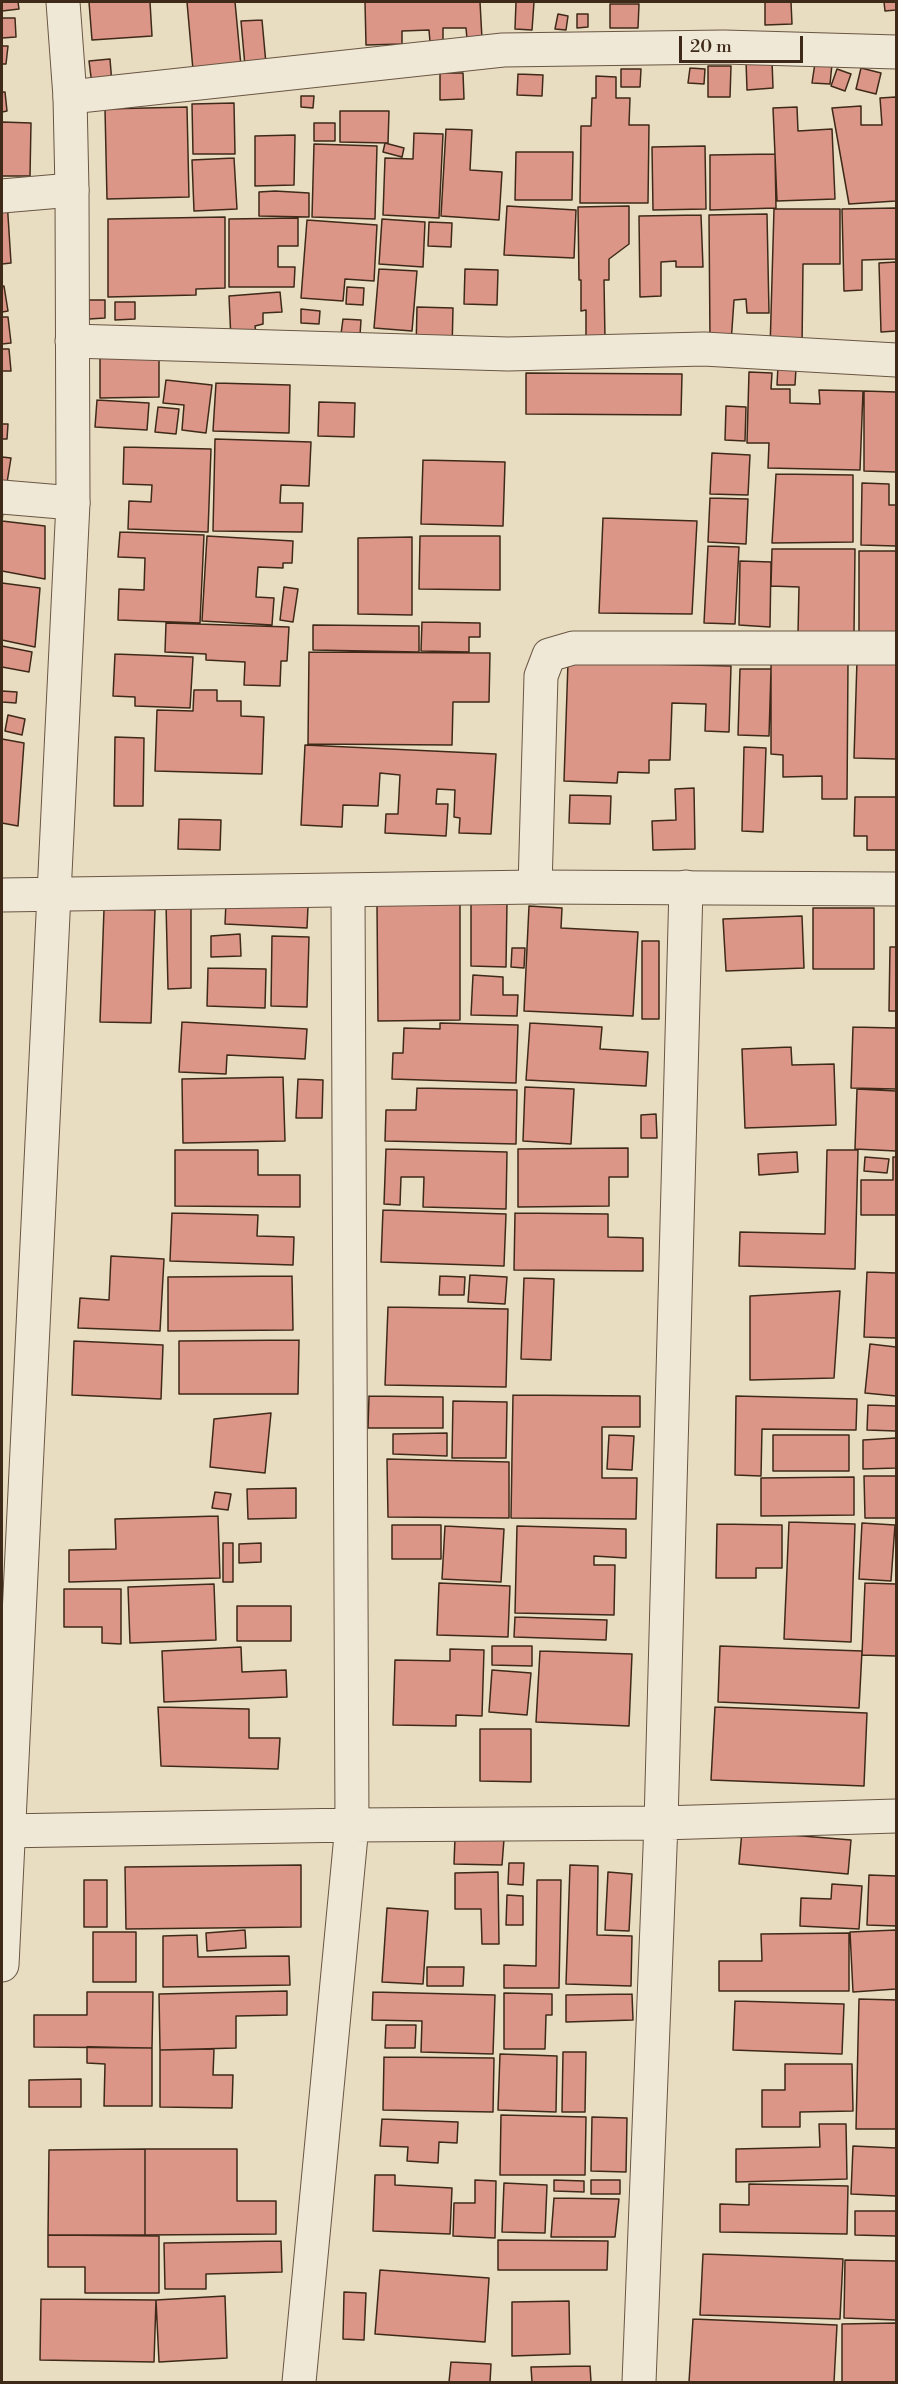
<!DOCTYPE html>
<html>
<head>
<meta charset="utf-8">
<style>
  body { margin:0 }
  #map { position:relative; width:898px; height:2384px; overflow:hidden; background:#e8dcc1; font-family:"Libre Bodoni",serif }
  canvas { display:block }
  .frame { position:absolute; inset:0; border:3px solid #3f2a19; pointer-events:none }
  .scale { position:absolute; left:679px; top:36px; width:124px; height:27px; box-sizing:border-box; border:3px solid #3f2a19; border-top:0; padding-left:8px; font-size:18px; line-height:21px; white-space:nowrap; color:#3f2a19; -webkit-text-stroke:4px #f0e8d7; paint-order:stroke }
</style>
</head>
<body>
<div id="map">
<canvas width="898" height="2384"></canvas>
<div class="frame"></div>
<div class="scale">20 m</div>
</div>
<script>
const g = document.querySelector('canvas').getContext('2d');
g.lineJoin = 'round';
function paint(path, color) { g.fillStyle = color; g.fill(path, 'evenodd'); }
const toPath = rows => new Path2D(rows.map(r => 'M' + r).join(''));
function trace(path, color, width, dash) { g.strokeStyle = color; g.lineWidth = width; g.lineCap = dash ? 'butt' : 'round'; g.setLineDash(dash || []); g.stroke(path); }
const building = toPath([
  [2,2,18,2,19,9,2,11,2,2],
  [89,2,150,2,152,36,92,40,89,2],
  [187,2,235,2,241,66,193,70,187,2],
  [365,2,480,2,482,39,467,39,466,28,443,28,443,42,430,42,429,30,402,31,402,44,366,45,365,2],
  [516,2,534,2,532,30,515,29,516,2],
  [765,2,791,2,792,24,765,25,765,2],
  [884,2,896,2,896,10,885,11,884,2],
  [610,4,639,4,638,28,610,28,610,4],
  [558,14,568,16,566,30,555,29,558,14],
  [577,14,588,14,588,27,577,28,577,14],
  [2,18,15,18,16,37,2,38,2,18],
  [262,20,266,64,245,66,241,21,262,20],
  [2,46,8,46,6,64,2,64,2,46],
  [110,59,112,84,92,85,89,61,110,59],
  [746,61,772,61,773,88,747,90,746,61],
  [815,63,832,64,830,84,812,83,815,63],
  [708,66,731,66,730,97,708,97,708,66],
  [690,68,705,69,704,84,688,83,690,68],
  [861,68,881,73,876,94,856,89,861,68],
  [621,69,641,69,640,87,621,87,621,69],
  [837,69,851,74,845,91,831,86,837,69],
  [440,73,463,73,464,99,440,100,440,73],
  [518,74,543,75,542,96,517,95,518,74],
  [596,76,616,77,616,98,630,98,629,125,649,125,648,203,580,203,581,126,591,126,592,98,596,98,596,76],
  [2,92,5,92,7,111,2,112,2,92],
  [301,96,314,96,313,108,301,107,301,96],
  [896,97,896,201,849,204,832,108,861,106,861,125,882,125,880,98,896,97],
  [234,103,235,154,193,154,192,104,234,103],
  [187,107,189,197,107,199,105,109,187,107],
  [797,107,798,131,832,129,835,199,777,201,773,108,797,107],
  [340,111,389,111,388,143,340,142,340,111],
  [2,122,31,123,30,176,2,176,2,122],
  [314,123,335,123,335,141,314,141,314,123],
  [446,129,472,130,470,170,502,172,499,220,441,216,446,129],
  [414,133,443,134,439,218,383,215,385,158,413,159,414,133],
  [295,135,294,185,255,186,255,136,295,135],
  [385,143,404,148,402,157,383,152,385,143],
  [314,144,377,146,375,219,312,217,314,144],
  [705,146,706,209,653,210,652,147,705,146],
  [516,152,573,152,572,200,515,200,516,152],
  [775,154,776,208,710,210,710,155,775,154],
  [234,158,237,209,194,211,192,160,234,158],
  [275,191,309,193,309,217,259,216,259,192,275,191],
  [2,200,7,200,11,263,2,264,2,200],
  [507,206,576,210,574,258,504,255,507,206],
  [629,206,629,244,609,259,609,280,604,280,605,340,586,341,586,310,581,311,581,280,579,280,578,207,629,206],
  [896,208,896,259,862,260,862,290,844,291,842,209,896,208],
  [774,209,840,209,840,264,803,264,802,347,770,350,774,209],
  [767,214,769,313,747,313,746,299,734,300,731,343,710,341,709,215,767,214],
  [701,215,703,267,676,267,676,261,661,262,661,296,640,297,639,216,701,215],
  [225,217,225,288,196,289,196,295,108,297,108,219,225,217],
  [298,218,298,246,278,246,278,267,295,267,294,287,229,287,229,219,298,218],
  [382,219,425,222,423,267,379,264,382,219],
  [307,220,377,225,374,281,345,279,343,301,301,298,307,220],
  [429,222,452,223,451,247,428,246,429,222],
  [896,262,896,331,881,332,879,263,896,262],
  [379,269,417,271,412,331,374,328,379,269],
  [465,269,498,270,497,305,464,304,465,269],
  [4,286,8,311,2,312,2,287,4,286],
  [347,287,364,288,363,305,346,304,347,287],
  [280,292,282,312,263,313,263,324,255,326,257,339,231,340,229,296,280,292],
  [89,300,105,300,105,318,89,319,89,300],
  [115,302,135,302,135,319,115,320,115,302],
  [417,307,453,308,452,351,416,350,417,307],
  [301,309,320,311,319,324,301,323,301,309],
  [2,317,8,317,11,343,2,344,2,317],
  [343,319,361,320,360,335,341,334,343,319],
  [100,348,159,348,159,397,100,398,100,348],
  [2,349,9,349,11,371,2,371,2,349],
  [778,366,796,368,795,385,777,385,778,366],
  [749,372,772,373,771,389,790,389,790,403,820,404,819,390,863,391,860,470,768,468,769,443,747,443,749,372],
  [526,373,682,374,681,415,526,414,526,373],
  [166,380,212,385,206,433,182,430,184,405,163,403,166,380],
  [216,383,290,385,289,433,213,431,216,383],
  [864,391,896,392,896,472,864,471,864,391],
  [97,400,149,403,147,430,95,427,97,400],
  [319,402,355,403,354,437,318,436,319,402],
  [726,406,746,407,745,441,725,440,726,406],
  [158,407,179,409,176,434,155,432,158,407],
  [2,424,8,424,7,439,2,439,2,424],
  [215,439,311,442,309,486,281,485,280,503,303,503,302,532,213,531,215,439],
  [124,447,211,449,208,532,128,529,129,501,151,502,152,485,123,484,124,447],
  [712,453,750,455,748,495,710,494,712,453],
  [2,457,11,458,5,495,2,495,2,457],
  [423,460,505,462,503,526,421,524,423,460],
  [776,474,853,475,853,542,772,543,776,474],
  [862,483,889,484,889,505,896,505,896,546,861,545,862,483],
  [710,498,748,499,746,544,708,542,710,498],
  [2,501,4,501,2,521,45,526,45,579,2,571,2,501],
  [603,518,697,521,692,614,599,613,603,518],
  [120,532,204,535,200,623,118,620,119,589,144,590,145,558,118,557,120,532],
  [207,536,293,541,292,563,283,563,283,568,258,567,256,597,274,598,272,625,202,621,207,536],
  [420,536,500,536,500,590,419,589,420,536],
  [412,537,412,615,358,614,358,538,412,537],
  [708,546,739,547,735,624,704,623,708,546],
  [772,549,855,549,854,633,798,634,799,587,771,586,772,549],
  [859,551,896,551,896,633,859,633,859,551],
  [740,561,771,562,770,627,739,625,740,561],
  [2,583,40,588,35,647,2,640,2,583],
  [284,587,298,589,293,622,280,620,284,587],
  [422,622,480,623,480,637,469,637,469,652,421,651,422,622],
  [166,623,289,627,287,661,281,661,280,686,244,685,245,662,206,660,206,654,165,652,166,623],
  [313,625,419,626,419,652,313,650,313,625],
  [2,646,32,652,29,672,2,667,2,646],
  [309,652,490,653,489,702,453,702,452,745,308,744,309,652],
  [115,654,193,657,190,708,135,706,135,697,113,696,115,654],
  [857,660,896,661,896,759,854,758,857,660],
  [568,662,731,666,729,732,705,731,706,704,672,703,670,760,649,760,649,773,618,772,617,783,564,781,568,662],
  [771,663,848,663,847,799,822,799,822,776,783,777,783,755,771,754,771,663],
  [740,669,771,669,769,736,738,735,740,669],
  [194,690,217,690,217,701,241,701,241,716,264,717,262,774,155,771,157,710,193,711,194,690],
  [2,691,17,692,16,703,2,702,2,691],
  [8,715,25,719,22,735,5,731,8,715],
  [115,737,144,738,143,806,114,806,115,737],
  [2,739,24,743,18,826,2,823,2,739],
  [305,745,496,754,491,834,459,833,460,818,454,817,455,790,437,789,436,804,448,804,446,836,385,833,386,814,398,814,400,775,380,773,378,806,343,805,342,827,301,825,305,745],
  [744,747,766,748,763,832,742,831,744,747],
  [694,788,695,849,653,850,652,821,676,820,675,789,694,788],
  [570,795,611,796,610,824,569,823,570,795],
  [855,797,896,797,896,850,867,850,867,836,854,836,855,797],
  [179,819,221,820,220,850,178,849,179,819],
  [471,901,507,901,506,967,471,966,471,901],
  [226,902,308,906,307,928,225,924,226,902],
  [166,903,191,903,191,988,168,989,166,903],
  [460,903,460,1020,378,1021,377,905,460,903],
  [529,906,562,908,561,928,638,932,633,1016,524,1011,529,906],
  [813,908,874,908,874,969,813,969,813,908],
  [104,909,155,910,151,1023,100,1022,104,909],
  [802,916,804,968,726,971,723,919,802,916],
  [240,934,241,956,211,957,211,936,240,934],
  [272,936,309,937,307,1007,271,1006,272,936],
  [642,941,659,941,659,1019,642,1019,642,941],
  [890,947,896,947,896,1011,889,1011,890,947],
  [512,948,525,948,524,968,511,967,512,948],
  [208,968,266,969,265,1008,207,1006,208,968],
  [473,975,503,977,503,995,518,995,517,1016,471,1015,473,975],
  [182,1022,307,1029,305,1059,227,1055,226,1074,179,1072,182,1022],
  [440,1023,518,1025,516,1083,392,1079,393,1053,403,1053,404,1028,440,1029,440,1023],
  [530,1023,602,1027,600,1049,648,1052,646,1086,526,1080,530,1023],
  [853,1027,896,1028,896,1089,851,1088,853,1027],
  [791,1047,792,1065,834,1064,836,1125,745,1128,742,1049,791,1047],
  [283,1077,285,1141,183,1143,182,1079,283,1077],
  [298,1079,323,1080,322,1118,296,1118,298,1079],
  [525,1087,574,1089,571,1144,523,1141,525,1087],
  [417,1088,517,1090,516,1144,385,1141,386,1110,416,1110,417,1088],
  [857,1089,896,1091,896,1151,855,1149,857,1089],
  [656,1114,657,1138,641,1138,641,1115,656,1114],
  [628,1148,628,1177,609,1177,609,1206,518,1207,518,1149,628,1148],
  [386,1149,507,1152,506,1209,423,1207,424,1177,401,1177,400,1205,384,1204,386,1149],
  [175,1150,258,1150,258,1175,300,1175,300,1207,175,1206,175,1150],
  [827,1150,858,1150,855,1269,739,1266,740,1232,825,1234,827,1150],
  [797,1152,798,1172,759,1175,758,1154,797,1152],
  [865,1157,889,1159,887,1173,864,1171,865,1157],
  [893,1157,896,1157,896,1215,861,1215,861,1180,893,1180,893,1157],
  [383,1210,506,1214,504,1266,381,1262,383,1210],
  [172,1213,258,1215,257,1236,294,1237,293,1265,170,1261,172,1213],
  [515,1213,608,1214,608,1237,643,1238,643,1271,514,1270,515,1213],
  [111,1256,164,1259,160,1331,78,1328,80,1298,109,1300,111,1256],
  [867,1272,896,1273,896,1338,864,1337,867,1272],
  [470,1275,507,1277,505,1304,468,1302,470,1275],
  [292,1276,293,1330,168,1331,168,1277,292,1276],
  [440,1276,465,1277,464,1295,439,1295,440,1276],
  [524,1278,554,1279,551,1360,521,1359,524,1278],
  [840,1291,834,1378,750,1380,750,1296,840,1291],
  [388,1307,508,1309,506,1387,385,1385,388,1307],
  [299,1340,298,1394,179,1394,179,1341,299,1340],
  [74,1341,163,1345,161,1399,72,1395,74,1341],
  [870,1344,896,1347,896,1396,865,1393,870,1344],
  [513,1395,640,1396,640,1427,602,1427,602,1478,637,1478,636,1519,511,1518,513,1395],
  [369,1396,443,1397,443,1428,368,1428,369,1396],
  [736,1396,857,1399,856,1430,762,1429,761,1476,735,1475,736,1396],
  [453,1401,507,1402,506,1458,452,1458,453,1401],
  [868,1405,896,1406,896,1431,867,1430,868,1405],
  [271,1413,265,1473,210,1467,214,1419,271,1413],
  [447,1433,447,1456,393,1454,393,1434,447,1433],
  [609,1435,634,1436,632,1470,607,1469,609,1435],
  [773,1435,849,1435,849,1471,773,1471,773,1435],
  [896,1438,896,1468,863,1469,863,1440,896,1438],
  [387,1459,509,1462,509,1518,388,1517,387,1459],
  [864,1476,896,1476,896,1518,865,1518,864,1476],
  [854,1477,854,1515,761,1516,761,1478,854,1477],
  [296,1488,296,1518,248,1519,247,1489,296,1488],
  [215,1492,231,1494,228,1510,212,1508,215,1492],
  [218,1516,220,1578,69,1582,69,1550,116,1549,115,1519,218,1516],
  [789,1522,855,1524,851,1642,784,1639,789,1522],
  [862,1523,895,1525,891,1581,859,1579,862,1523],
  [717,1524,782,1525,782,1568,756,1568,756,1578,716,1578,717,1524],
  [392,1525,441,1525,441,1559,392,1559,392,1525],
  [445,1526,504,1529,501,1582,442,1579,445,1526],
  [517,1526,626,1529,626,1558,594,1556,594,1565,615,1565,614,1615,515,1613,517,1526],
  [223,1543,233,1543,233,1582,223,1582,223,1543],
  [261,1543,261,1562,239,1563,239,1544,261,1543],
  [439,1583,510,1586,508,1637,437,1635,439,1583],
  [865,1583,896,1584,896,1656,862,1655,865,1583],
  [214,1584,216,1640,130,1643,128,1587,214,1584],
  [64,1589,121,1589,121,1644,102,1643,102,1627,64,1627,64,1589],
  [237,1606,291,1606,291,1641,237,1641,237,1606],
  [515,1617,607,1620,606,1640,514,1637,515,1617],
  [492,1646,532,1646,532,1666,492,1665,492,1646],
  [720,1646,862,1651,859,1708,718,1702,720,1646],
  [241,1647,242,1672,286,1670,287,1697,164,1702,162,1651,241,1647],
  [450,1649,484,1650,482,1716,456,1715,456,1726,393,1725,395,1660,450,1661,450,1649],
  [540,1651,632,1654,629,1726,536,1722,540,1651],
  [492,1670,531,1673,527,1715,489,1712,492,1670],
  [158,1707,249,1709,249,1738,280,1738,278,1769,161,1766,158,1707],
  [715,1707,867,1713,864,1786,711,1780,715,1707],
  [480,1729,531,1729,531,1782,480,1781,480,1729],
  [742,1831,851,1840,848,1874,739,1864,742,1831],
  [455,1838,504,1839,502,1865,454,1864,455,1838],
  [509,1863,524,1863,523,1885,508,1884,509,1863],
  [301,1865,301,1927,126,1929,125,1867,301,1865],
  [570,1865,598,1866,597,1935,632,1936,631,1986,566,1984,570,1865],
  [498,1872,499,1944,482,1944,481,1909,455,1909,455,1873,498,1872],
  [608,1872,632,1874,629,1931,605,1930,608,1872],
  [869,1875,896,1876,896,1926,867,1925,869,1875],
  [84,1880,107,1880,107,1927,84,1927,84,1880],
  [537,1880,561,1880,559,1988,504,1988,504,1965,536,1966,537,1880],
  [832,1884,862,1886,859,1929,800,1926,801,1898,831,1899,832,1884],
  [507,1895,523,1896,523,1925,506,1925,507,1895],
  [387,1908,428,1911,423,1984,382,1982,387,1908],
  [245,1930,246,1948,207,1951,206,1933,245,1930],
  [896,1930,896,1989,853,1992,850,1932,896,1930],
  [93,1932,136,1932,136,1982,93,1982,93,1932],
  [849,1933,849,1991,719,1991,719,1961,762,1961,761,1934,849,1933],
  [197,1935,198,1957,289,1956,290,1985,163,1987,163,1936,197,1935],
  [427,1967,464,1967,463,1986,427,1986,427,1967],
  [287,1991,287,2015,236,2016,236,2048,160,2050,159,1994,287,1991],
  [87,1992,153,1992,152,2048,34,2047,34,2015,87,2015,87,1992],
  [373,1992,495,1995,493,2054,421,2052,422,2021,372,2020,373,1992],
  [504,1993,552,1994,552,2015,546,2015,545,2049,504,2049,504,1993],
  [632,1994,633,2020,566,2022,566,1995,632,1994],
  [859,1999,896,2000,896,2129,856,2129,859,1999],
  [735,2001,844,2004,842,2054,733,2050,735,2001],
  [386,2025,416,2025,415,2048,385,2048,386,2025],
  [87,2047,152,2048,152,2106,104,2106,105,2064,87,2063,87,2047],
  [214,2049,213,2075,233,2075,232,2108,160,2107,160,2050,214,2049],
  [563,2052,586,2052,585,2112,562,2112,563,2052],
  [500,2054,557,2056,556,2112,498,2110,500,2054],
  [384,2057,494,2058,493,2112,383,2110,384,2057],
  [785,2064,852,2064,853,2111,800,2112,800,2127,762,2127,762,2090,785,2090,785,2064],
  [81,2079,81,2107,29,2107,29,2080,81,2079],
  [501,2115,586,2117,585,2175,500,2175,501,2115],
  [592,2117,627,2118,626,2172,591,2171,592,2117],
  [382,2119,458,2122,457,2143,439,2142,438,2163,407,2161,408,2147,380,2146,382,2119],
  [819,2124,846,2124,847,2179,736,2182,736,2149,820,2147,819,2124],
  [853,2146,896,2148,896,2196,851,2194,853,2146],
  [145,2149,237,2149,237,2201,276,2201,276,2234,145,2235,145,2149],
  [145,2149,145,2235,48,2235,49,2150,145,2149],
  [375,2175,395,2175,395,2185,452,2188,450,2234,373,2231,375,2175],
  [475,2180,496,2181,495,2238,453,2236,454,2203,475,2203,475,2180],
  [554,2180,584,2181,584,2192,554,2191,554,2180],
  [591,2180,620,2180,620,2194,591,2194,591,2180],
  [504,2183,547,2185,545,2233,502,2232,504,2183],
  [749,2184,848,2186,847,2234,720,2232,720,2204,749,2205,749,2184],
  [554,2198,619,2199,615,2237,551,2237,554,2198],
  [855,2211,896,2211,896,2236,855,2235,855,2211],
  [48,2235,159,2236,159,2293,85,2293,85,2267,48,2267,48,2235],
  [498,2240,608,2241,607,2270,498,2270,498,2240],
  [281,2241,282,2272,206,2274,206,2289,165,2289,164,2243,281,2241],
  [703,2254,843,2259,840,2319,700,2315,703,2254],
  [845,2260,896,2261,896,2320,844,2318,845,2260],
  [380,2270,489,2278,485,2342,375,2334,380,2270],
  [344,2292,366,2293,364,2340,343,2339,344,2292],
  [225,2296,227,2358,159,2362,156,2300,225,2296],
  [41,2299,156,2300,154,2362,40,2360,41,2299],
  [569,2301,570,2354,512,2356,512,2302,569,2301],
  [693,2319,837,2325,834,2382,689,2382,693,2319],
  [896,2323,896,2382,842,2382,842,2324,896,2323],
  [451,2362,491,2364,490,2382,449,2382,451,2362],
  [590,2366,591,2382,532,2382,531,2367,590,2366]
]);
paint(building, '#dc9688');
trace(building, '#3f2a19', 1.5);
const minor = toPath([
  [70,97,503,50,724,47,896,52],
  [2,196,72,190],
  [72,341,508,354,704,349,896,360],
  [2,497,73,503],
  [535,887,541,676,549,655,573,648,896,648],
  [2,1831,352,1825,661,1823,896,1816],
  [299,2382,352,1825,348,891],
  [639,2382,661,1823,686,887]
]);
const tertiary = toPath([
  [2,895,535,887,896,889],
  [2,1965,73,503,72,190,70,97,63,2]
]);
trace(minor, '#695643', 35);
trace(tertiary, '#695643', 35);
trace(minor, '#f0e8d7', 33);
trace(tertiary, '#f0e8d7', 33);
</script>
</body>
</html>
